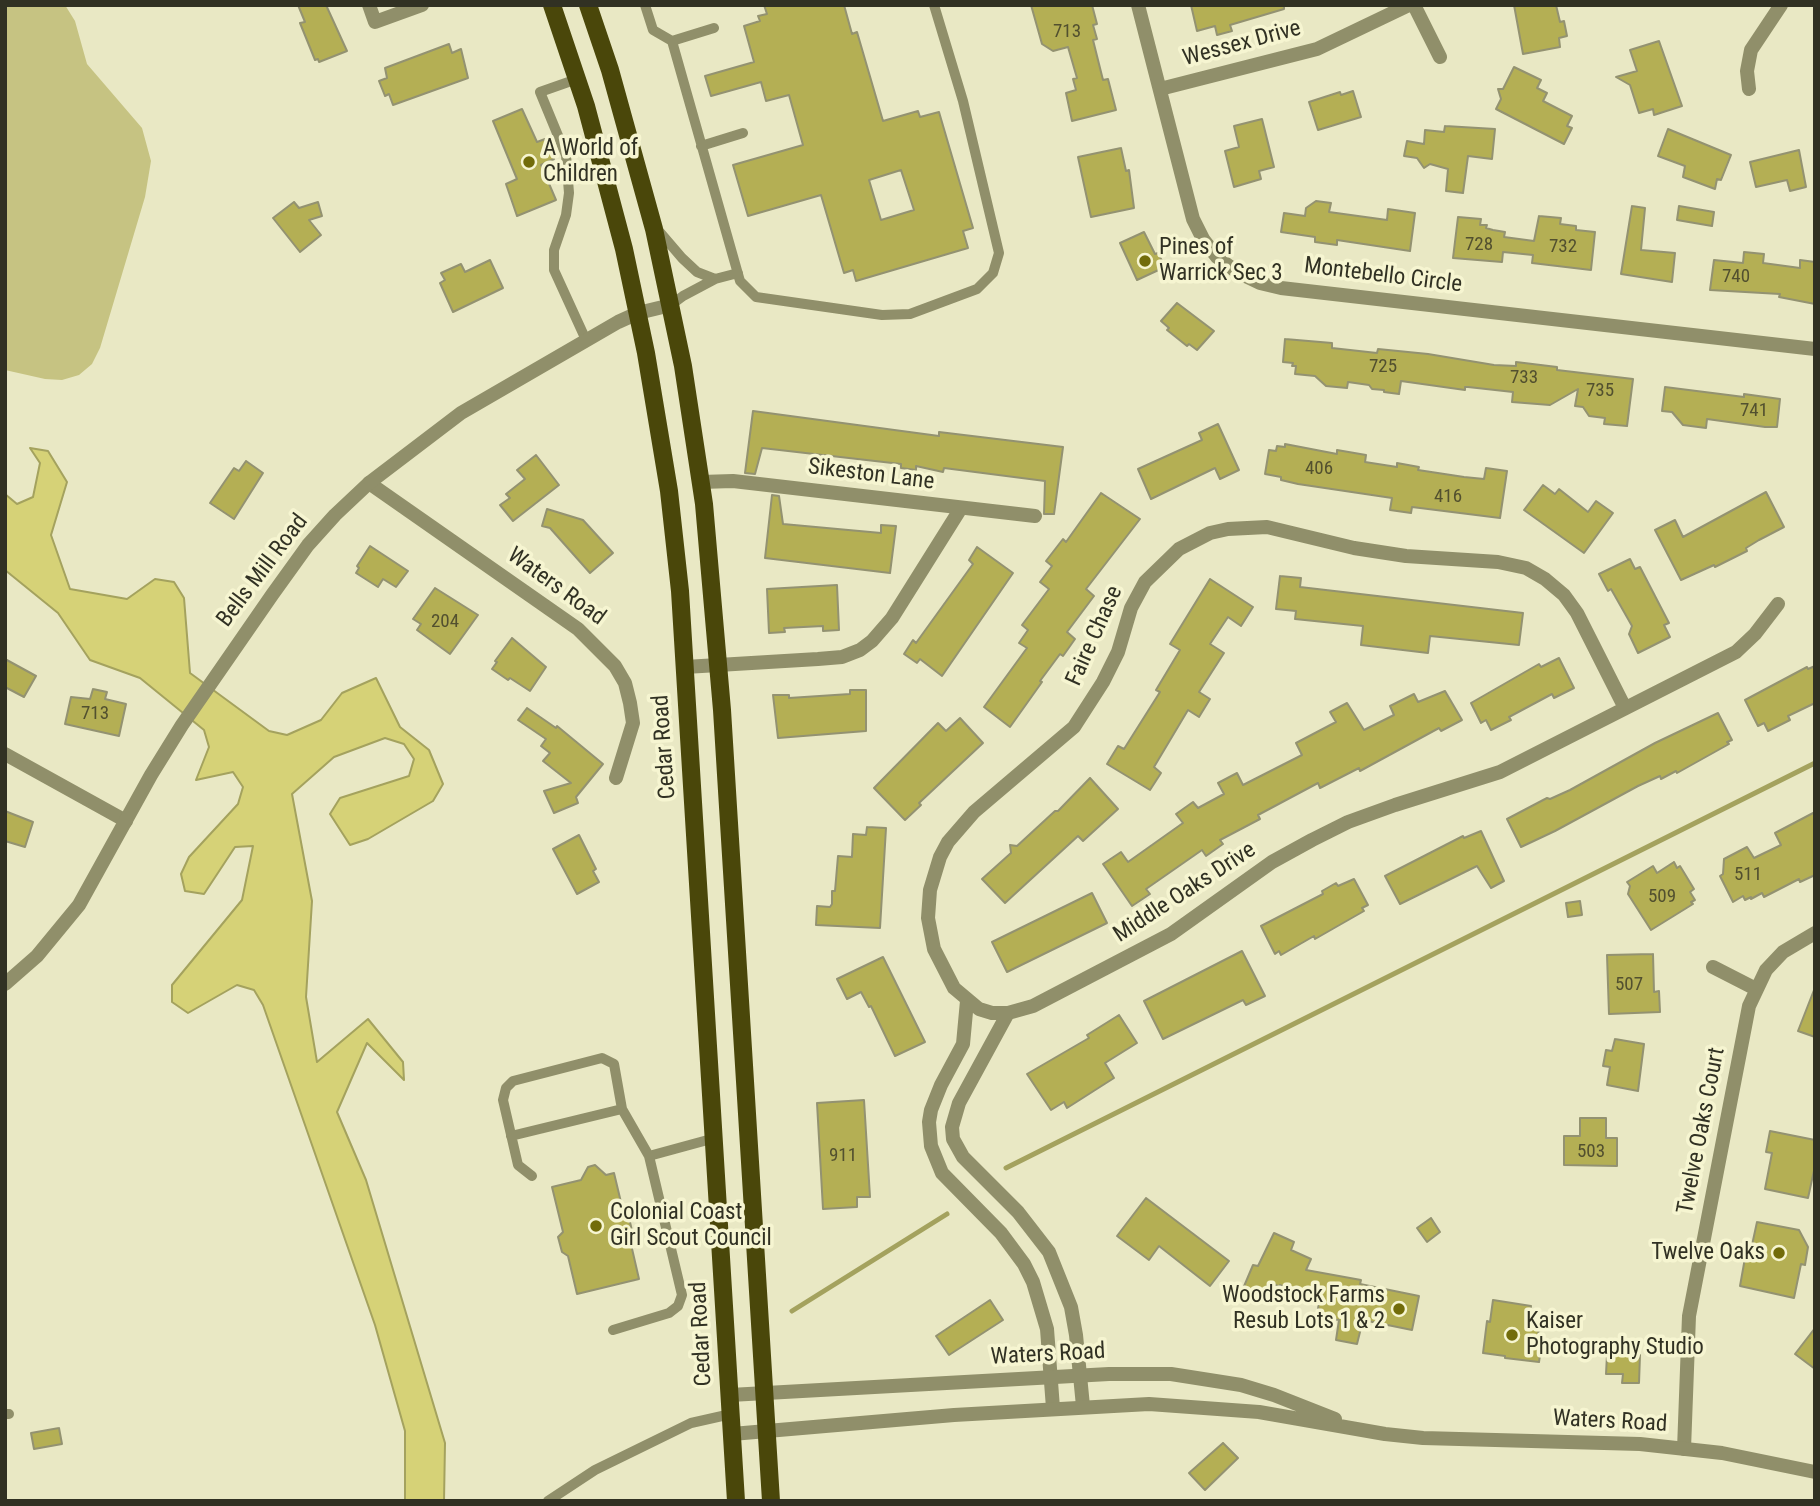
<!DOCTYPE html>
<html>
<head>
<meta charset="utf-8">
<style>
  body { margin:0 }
  #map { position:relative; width:1820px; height:1506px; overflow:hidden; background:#e9e8c4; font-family:"Roboto Condensed",sans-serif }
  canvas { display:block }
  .frame { position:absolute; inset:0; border:7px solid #313123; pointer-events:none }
</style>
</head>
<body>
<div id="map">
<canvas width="1820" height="1506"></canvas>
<div class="frame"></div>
</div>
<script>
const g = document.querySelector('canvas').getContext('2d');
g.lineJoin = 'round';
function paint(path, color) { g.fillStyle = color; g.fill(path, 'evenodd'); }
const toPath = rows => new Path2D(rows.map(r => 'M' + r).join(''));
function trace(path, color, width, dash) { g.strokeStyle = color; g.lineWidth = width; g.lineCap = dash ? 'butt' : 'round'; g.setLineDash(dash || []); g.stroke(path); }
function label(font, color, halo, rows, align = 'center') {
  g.font = font + ' "Roboto Condensed",sans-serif'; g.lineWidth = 7; g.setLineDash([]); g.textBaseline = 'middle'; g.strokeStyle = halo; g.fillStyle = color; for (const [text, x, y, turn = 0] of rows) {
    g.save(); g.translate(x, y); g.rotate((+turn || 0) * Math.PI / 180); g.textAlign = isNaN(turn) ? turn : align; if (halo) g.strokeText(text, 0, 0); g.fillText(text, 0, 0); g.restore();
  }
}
paint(toPath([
  [5,5,65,5,75,21,87,64,142,128,151,161,145,197,100,348,92,364,79,375,62,380,45,379,5,370]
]), '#c6c382');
const water = toPath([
  [30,448,48,451,67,482,51,535,70,589,127,599,155,579,174,582,184,598,190,673,269,731,287,735,321,720,342,693,376,678,400,727,429,750,443,784,433,801,368,839,350,845,330,814,340,798,409,776,414,759,404,744,385,738,334,757,292,794,312,901,306,997,317,1062,368,1019,403,1062,404,1080,367,1043,337,1112,366,1180,445,1443,444,1501,405,1501,405,1431,375,1325,263,1005,254,990,237,985,188,1013,172,1002,172,985,242,900,253,846,235,847,204,894,185,891,181,874,189,857,238,804,243,787,233,772,196,780,209,747,204,730,140,678,90,660,58,613,5,570,5,494,17,504,33,497,40,463,30,448]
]);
paint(water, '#d6d277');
trace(water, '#a4a25e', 2);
trace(toPath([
  [1006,1168,1815,763],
  [792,1311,947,1214]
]), '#a4a25e', 5);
const building = toPath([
  [298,5,326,5,347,51,319,62,318,59,315,60,300,23,305,22,298,5],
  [764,5,844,5,852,34,857,32,883,121,918,111,920,117,939,112,973,228,963,231,968,248,856,281,853,270,844,273,821,195,748,216,733,165,803,145,789,95,766,101,761,82,711,96,705,76,754,62,744,26,760,21,758,16,767,14,764,5],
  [901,170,914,210,881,220,869,180,901,170],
  [1031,5,1092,5,1097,24,1093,25,1097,39,1093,40,1103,80,1108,79,1116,110,1072,121,1066,93,1076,90,1073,79,1077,78,1068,47,1053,51,1042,44,1031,5],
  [1191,5,1284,5,1284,9,1230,25,1232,31,1217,35,1215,26,1197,31,1191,5],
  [1514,5,1556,5,1560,22,1564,21,1567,36,1559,38,1560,47,1523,54,1514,5],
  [1659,41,1682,106,1654,115,1653,109,1639,113,1630,85,1616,77,1637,71,1630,50,1659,41],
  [449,44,452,53,461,49,468,78,393,105,389,94,385,96,379,81,387,78,385,68,449,44],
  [1514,67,1541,80,1537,88,1547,93,1543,101,1572,116,1567,126,1572,128,1564,144,1496,109,1501,99,1498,89,1503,89,1514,67],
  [1353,91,1361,117,1318,130,1309,102,1340,92,1341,95,1353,91],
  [522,109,537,142,545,139,554,159,541,165,556,200,517,216,506,184,517,179,493,121,522,109],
  [1262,119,1274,167,1259,171,1261,179,1234,187,1225,151,1239,147,1234,126,1262,119],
  [1445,126,1495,129,1492,159,1468,156,1463,193,1446,191,1448,169,1430,164,1424,168,1417,158,1404,156,1407,141,1424,144,1425,130,1444,132,1445,126],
  [1668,129,1731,155,1721,180,1717,179,1715,189,1683,177,1685,166,1658,156,1668,129],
  [1121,148,1126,171,1129,170,1134,208,1091,217,1078,157,1121,148],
  [1799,150,1806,187,1790,191,1787,180,1756,187,1750,162,1799,150],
  [1316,201,1331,203,1329,212,1387,220,1388,209,1415,213,1410,251,1337,240,1337,245,1315,242,1315,237,1281,232,1284,213,1305,216,1306,208,1316,201],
  [294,202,299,208,318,202,322,216,309,220,321,235,300,252,273,218,294,202],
  [1632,206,1645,208,1641,250,1675,253,1672,282,1621,274,1632,206],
  [1679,206,1714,212,1712,226,1677,220,1679,206],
  [1539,216,1561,218,1560,224,1576,226,1576,230,1595,232,1591,270,1532,263,1533,255,1503,252,1502,262,1453,258,1458,217,1481,219,1480,225,1487,225,1486,228,1493,230,1505,232,1504,237,1534,241,1539,216],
  [1144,232,1155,254,1158,253,1165,267,1137,280,1120,243,1144,232],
  [1744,252,1764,254,1763,263,1800,268,1800,260,1815,262,1815,304,1779,297,1780,294,1710,290,1714,260,1743,263,1744,252],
  [490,260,503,288,453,312,440,283,445,280,441,273,461,264,465,272,490,260],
  [1177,303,1214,331,1197,350,1189,344,1187,346,1167,330,1169,328,1161,321,1177,303],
  [1285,339,1332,343,1332,348,1377,353,1378,349,1428,354,1494,365,1516,366,1516,362,1557,367,1557,370,1633,379,1627,426,1604,424,1605,418,1589,416,1583,407,1575,406,1578,389,1550,405,1512,402,1513,392,1468,387,1465,387,1465,390,1401,381,1399,394,1384,392,1384,390,1372,389,1369,385,1348,382,1347,388,1326,386,1315,376,1295,374,1296,366,1292,366,1293,363,1283,362,1285,339],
  [1665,387,1744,397,1744,394,1780,399,1777,427,1765,427,1707,419,1706,428,1683,425,1672,412,1662,411,1665,387],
  [753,411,939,436,939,432,1063,447,1054,514,1044,514,1045,481,944,468,943,472,916,466,916,470,901,468,901,464,762,448,755,474,745,473,753,411],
  [1218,424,1239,470,1220,479,1215,468,1151,499,1138,469,1202,440,1199,433,1218,424],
  [1285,444,1337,454,1337,450,1366,455,1365,462,1397,467,1397,463,1419,467,1418,470,1464,477,1484,479,1486,468,1507,471,1500,518,1412,507,1411,513,1390,510,1392,498,1298,484,1281,480,1281,477,1265,474,1269,450,1276,451,1277,446,1285,447,1285,444],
  [536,455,559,485,513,521,500,505,510,498,506,494,525,479,517,470,536,455],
  [246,461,263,473,234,519,210,503,234,468,239,471,246,461],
  [1543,485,1555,494,1559,489,1588,512,1596,501,1613,513,1584,553,1524,510,1543,485],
  [1766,492,1784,527,1759,540,1746,548,1747,551,1715,567,1714,565,1681,580,1655,530,1675,520,1683,537,1766,492],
  [1101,493,1140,519,1086,589,1094,596,1067,632,1075,639,1063,656,1060,654,1040,681,1042,682,1010,727,984,707,1027,648,1019,643,1028,630,1022,625,1049,589,1040,582,1052,566,1046,561,1063,539,1066,542,1101,493],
  [772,495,779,496,783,524,881,533,881,525,896,526,890,573,765,558,772,495],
  [547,509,583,520,613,553,590,573,550,528,542,526,547,509],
  [370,546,408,571,396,587,383,579,378,587,356,573,359,568,357,566,370,546],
  [977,547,1013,573,942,676,920,659,917,663,904,654,913,640,916,643,973,564,969,560,977,547],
  [1630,559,1635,569,1640,567,1669,623,1664,625,1670,637,1638,653,1629,634,1632,626,1611,589,1608,591,1599,574,1630,559],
  [1280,576,1301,578,1300,587,1523,613,1519,645,1430,636,1428,653,1361,645,1363,626,1295,619,1296,611,1276,609,1280,576],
  [1210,579,1253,607,1241,626,1228,617,1210,644,1224,653,1199,692,1210,699,1199,717,1188,710,1154,767,1161,773,1150,790,1107,764,1118,746,1124,749,1160,692,1156,690,1180,650,1170,644,1210,579],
  [837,585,839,630,823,631,823,626,784,628,785,632,769,633,767,589,837,585],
  [435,588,478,615,450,654,417,630,421,624,413,619,435,588],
  [512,638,546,667,530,691,510,678,508,680,492,669,497,662,495,661,512,638],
  [1559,658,1574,688,1554,698,1552,694,1509,717,1511,720,1491,730,1486,720,1481,723,1471,703,1539,664,1541,667,1559,658],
  [5,659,36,676,24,697,5,687,5,659],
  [1815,666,1815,703,1788,716,1790,720,1768,731,1764,723,1758,726,1745,700,1807,667,1808,669,1815,666],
  [93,689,107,692,105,699,126,704,119,736,65,724,71,697,90,699,93,689],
  [850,690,866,690,866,731,778,738,773,695,789,695,789,698,850,694,850,690],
  [1445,691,1462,720,1441,731,1439,728,1360,771,1359,768,1320,788,1318,783,1258,815,1260,819,1220,840,1223,844,1206,856,1202,850,1146,889,1150,894,1132,906,1103,864,1121,852,1128,862,1183,823,1176,814,1193,802,1198,808,1224,794,1218,783,1237,773,1243,785,1302,755,1296,743,1336,722,1330,712,1347,703,1364,730,1394,715,1390,706,1414,694,1418,702,1445,691],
  [527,708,556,728,557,726,603,764,576,797,578,803,554,813,544,791,571,783,543,761,550,753,541,746,546,739,518,720,527,708],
  [1718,713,1732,740,1727,742,1729,744,1677,773,1676,771,1661,779,1660,776,1638,786,1555,831,1521,847,1507,819,1547,798,1550,799,1570,790,1655,743,1718,713],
  [960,718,983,743,919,803,921,805,905,820,874,788,938,723,946,731,960,718],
  [1090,778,1118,809,1083,841,1078,836,1005,903,982,879,1011,853,1010,845,1017,846,1055,811,1058,811,1090,778],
  [5,811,33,822,25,847,5,841,5,811],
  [1815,812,1815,875,1800,882,1799,879,1764,897,1762,893,1751,899,1751,897,1745,900,1743,896,1733,902,1720,876,1723,874,1724,859,1747,847,1754,858,1781,845,1775,833,1815,812],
  [867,827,886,828,880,928,816,925,817,906,830,907,832,904,832,891,835,891,838,856,852,857,853,834,866,835,867,827],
  [1481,831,1504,881,1491,888,1477,866,1400,904,1385,876,1463,836,1464,838,1481,831],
  [579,835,596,869,593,871,599,882,577,894,553,849,579,835],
  [1674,862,1677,868,1680,866,1694,889,1690,892,1695,900,1691,902,1693,904,1651,930,1628,894,1630,886,1627,882,1653,866,1657,873,1674,862],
  [1354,879,1368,905,1362,908,1364,911,1315,939,1314,936,1281,955,1279,951,1275,954,1261,926,1323,894,1322,891,1336,883,1338,886,1354,879],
  [1092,893,1107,923,1007,972,992,942,1092,893],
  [1580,901,1582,915,1568,917,1566,903,1580,901],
  [1242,951,1265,996,1246,1005,1243,1000,1163,1039,1144,1001,1242,951],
  [1653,954,1654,992,1659,991,1660,1012,1609,1014,1607,955,1653,954],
  [883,957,925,1042,895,1056,871,1006,869,1007,861,992,847,999,837,979,883,957],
  [1814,990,1815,990,1815,1037,1798,1031,1814,990],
  [1119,1015,1137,1043,1105,1063,1114,1078,1067,1108,1064,1102,1051,1110,1027,1074,1089,1038,1087,1035,1119,1015],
  [1615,1039,1644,1044,1638,1091,1607,1085,1610,1067,1603,1066,1606,1050,1612,1051,1615,1039],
  [864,1100,870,1197,857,1197,857,1207,823,1209,817,1103,864,1100],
  [1580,1118,1606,1118,1606,1138,1617,1138,1617,1166,1564,1165,1564,1136,1580,1136,1580,1118],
  [1770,1131,1815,1140,1815,1166,1808,1198,1765,1189,1772,1153,1766,1152,1770,1131],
  [595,1165,606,1175,614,1173,625,1219,629,1218,634,1239,630,1240,639,1279,577,1294,568,1256,562,1252,558,1237,563,1232,552,1187,581,1180,588,1167,595,1165],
  [1146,1198,1229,1261,1210,1286,1159,1246,1149,1260,1117,1236,1146,1198],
  [1431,1218,1440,1232,1427,1242,1417,1228,1431,1218],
  [1757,1222,1799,1230,1808,1247,1805,1265,1801,1264,1794,1298,1740,1286,1745,1258,1749,1259,1757,1222],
  [1274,1233,1294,1242,1291,1250,1311,1259,1306,1270,1361,1280,1360,1284,1419,1296,1412,1330,1363,1320,1357,1344,1336,1340,1339,1320,1321,1317,1322,1310,1318,1309,1319,1301,1280,1285,1280,1287,1269,1282,1262,1299,1242,1291,1253,1265,1258,1266,1274,1233],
  [990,1300,1003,1320,949,1355,936,1336,990,1300],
  [1493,1300,1531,1306,1530,1314,1536,1315,1535,1327,1539,1328,1537,1342,1542,1342,1539,1362,1505,1358,1505,1356,1483,1353,1487,1321,1490,1322,1493,1300],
  [1815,1328,1815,1369,1795,1354,1815,1328],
  [1607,1355,1640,1355,1639,1383,1622,1383,1623,1374,1606,1374,1607,1355],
  [59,1428,62,1444,34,1449,31,1433,59,1428],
  [1223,1443,1238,1458,1205,1490,1189,1473,1223,1443]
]);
paint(building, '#b4af54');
trace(building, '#939271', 2);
trace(toPath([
  [645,5,653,30,672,41,740,281,756,297,882,315,910,314,977,289,993,273,999,253,963,101,934,5],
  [672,41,714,28],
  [577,79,540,92,566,155,569,193,566,215,554,250,554,270,586,340],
  [701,146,743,133],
  [658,230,682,258,697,272,715,279],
  [671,305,683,296,715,279,738,273],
  [511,1136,622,1109],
  [532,1176,518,1165,503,1100,506,1088,513,1081,602,1058,614,1064,622,1109,649,1156],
  [613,1330,669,1313,678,1306,682,1295,649,1156,715,1138],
  [5,1414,9,1414],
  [548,1501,595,1470,691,1423,731,1414]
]), '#908f6a', 10);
trace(toPath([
  [369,5,375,22,422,5],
  [1138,5,1193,219,1203,239,1217,257,1237,272,1260,283,1281,288,1815,349],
  [1414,5,1440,57],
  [1160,89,1317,49,1409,5],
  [1749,89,1747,71,1751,50,1781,5],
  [701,482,733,481,1035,516],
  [369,483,578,629,615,666,625,683,630,703,633,723,616,778],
  [685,667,818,659,842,657,860,650,872,641,892,618,961,508],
  [1625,708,1577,613,1564,595,1545,579,1526,568,1498,562,1406,556,1354,548,1267,527,1228,529,1210,533,1179,549,1145,582,1131,608,1118,652,1103,682,1074,727,974,812,948,842,940,857,930,890,928,918,934,949,954,988,979,1009,992,1013,1008,1013,1033,1006,1171,934,1272,862,1312,840,1348,822,1395,805,1500,772,1736,652,1755,634,1778,604],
  [5,754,126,821],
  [1713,967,1756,989],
  [967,1001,963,1044,941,1085,931,1110,929,1122,931,1146,942,1173,1001,1233,1024,1264,1033,1282,1047,1329,1053,1408],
  [1008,1013,959,1103,952,1127,953,1139,963,1157,1018,1212,1049,1252,1071,1307,1076,1335,1083,1406],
  [1684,1449,1689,1316,1749,1006,1766,970,1783,952,1815,933]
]), '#908f6a', 14);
trace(toPath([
  [5,984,37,956,79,905,151,775,182,725,272,595,308,545,335,515,369,483,461,413,618,322,638,313,671,305],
  [730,1395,1109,1374,1171,1374,1241,1385,1274,1395,1335,1419],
  [732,1434,954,1415,1149,1404,1259,1412,1385,1434,1423,1438,1640,1444,1722,1453,1815,1472]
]), '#908f6a', 14);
trace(toPath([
  [552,5,586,106,624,249,646,353,669,491,680,591,736,1501],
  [588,5,610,70,654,229,683,366,704,504,722,710,771,1501]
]), '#4a470a', 18);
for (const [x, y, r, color] of [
  [529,162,7,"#726c0a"],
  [1145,261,7,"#726c0a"],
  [596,1226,7,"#726c0a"],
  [1779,1253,7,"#726c0a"],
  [1399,1309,7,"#726c0a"],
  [1512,1335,7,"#726c0a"]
]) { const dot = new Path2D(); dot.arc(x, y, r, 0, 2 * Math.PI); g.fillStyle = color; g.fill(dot); trace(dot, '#f6f5d1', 2.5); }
label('19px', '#52502f', null, [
  ["713",1067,32],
  ["728",1479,245],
  ["732",1563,247],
  ["740",1736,277],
  ["725",1383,367],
  ["733",1524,378],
  ["735",1600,391],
  ["741",1754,411],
  ["406",1319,469],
  ["416",1448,497],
  ["204",445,622],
  ["713",95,714],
  ["511",1748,875],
  ["509",1662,897],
  ["507",1629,985],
  ["503",1591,1152],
  ["911",843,1156]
]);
label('23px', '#313123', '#f6f5d1', [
  ["Wessex Drive",1242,44,-15],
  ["Montebello Circle",1383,276,7],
  ["Sikeston Lane",871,475,7],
  ["Bells Mill Road",263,571,-53],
  ["Waters Road",556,587,36],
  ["Faire Chase",1095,636,-66],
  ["Cedar Road",665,747,-94],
  ["Middle Oaks Drive",1185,893,-33],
  ["Twelve Oaks Court",1702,1131,-79],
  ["Cedar Road",702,1334,-93],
  ["Waters Road",1048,1355,-3],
  ["Waters Road",1610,1422,3]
]);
label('23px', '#313123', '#f6f5d1', [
  ["A World of",543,149],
  ["Children",543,175],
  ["Pines of",1159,248],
  ["Warrick Sec 3",1159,274],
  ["Colonial Coast",610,1213],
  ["Girl Scout Council",610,1239],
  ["Twelve Oaks",1765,1253,"right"],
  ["Woodstock Farms",1385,1296,"right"],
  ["Resub Lots 1 & 2",1385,1322,"right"],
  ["Kaiser",1526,1322],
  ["Photography Studio",1526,1348]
], 'left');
</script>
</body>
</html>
